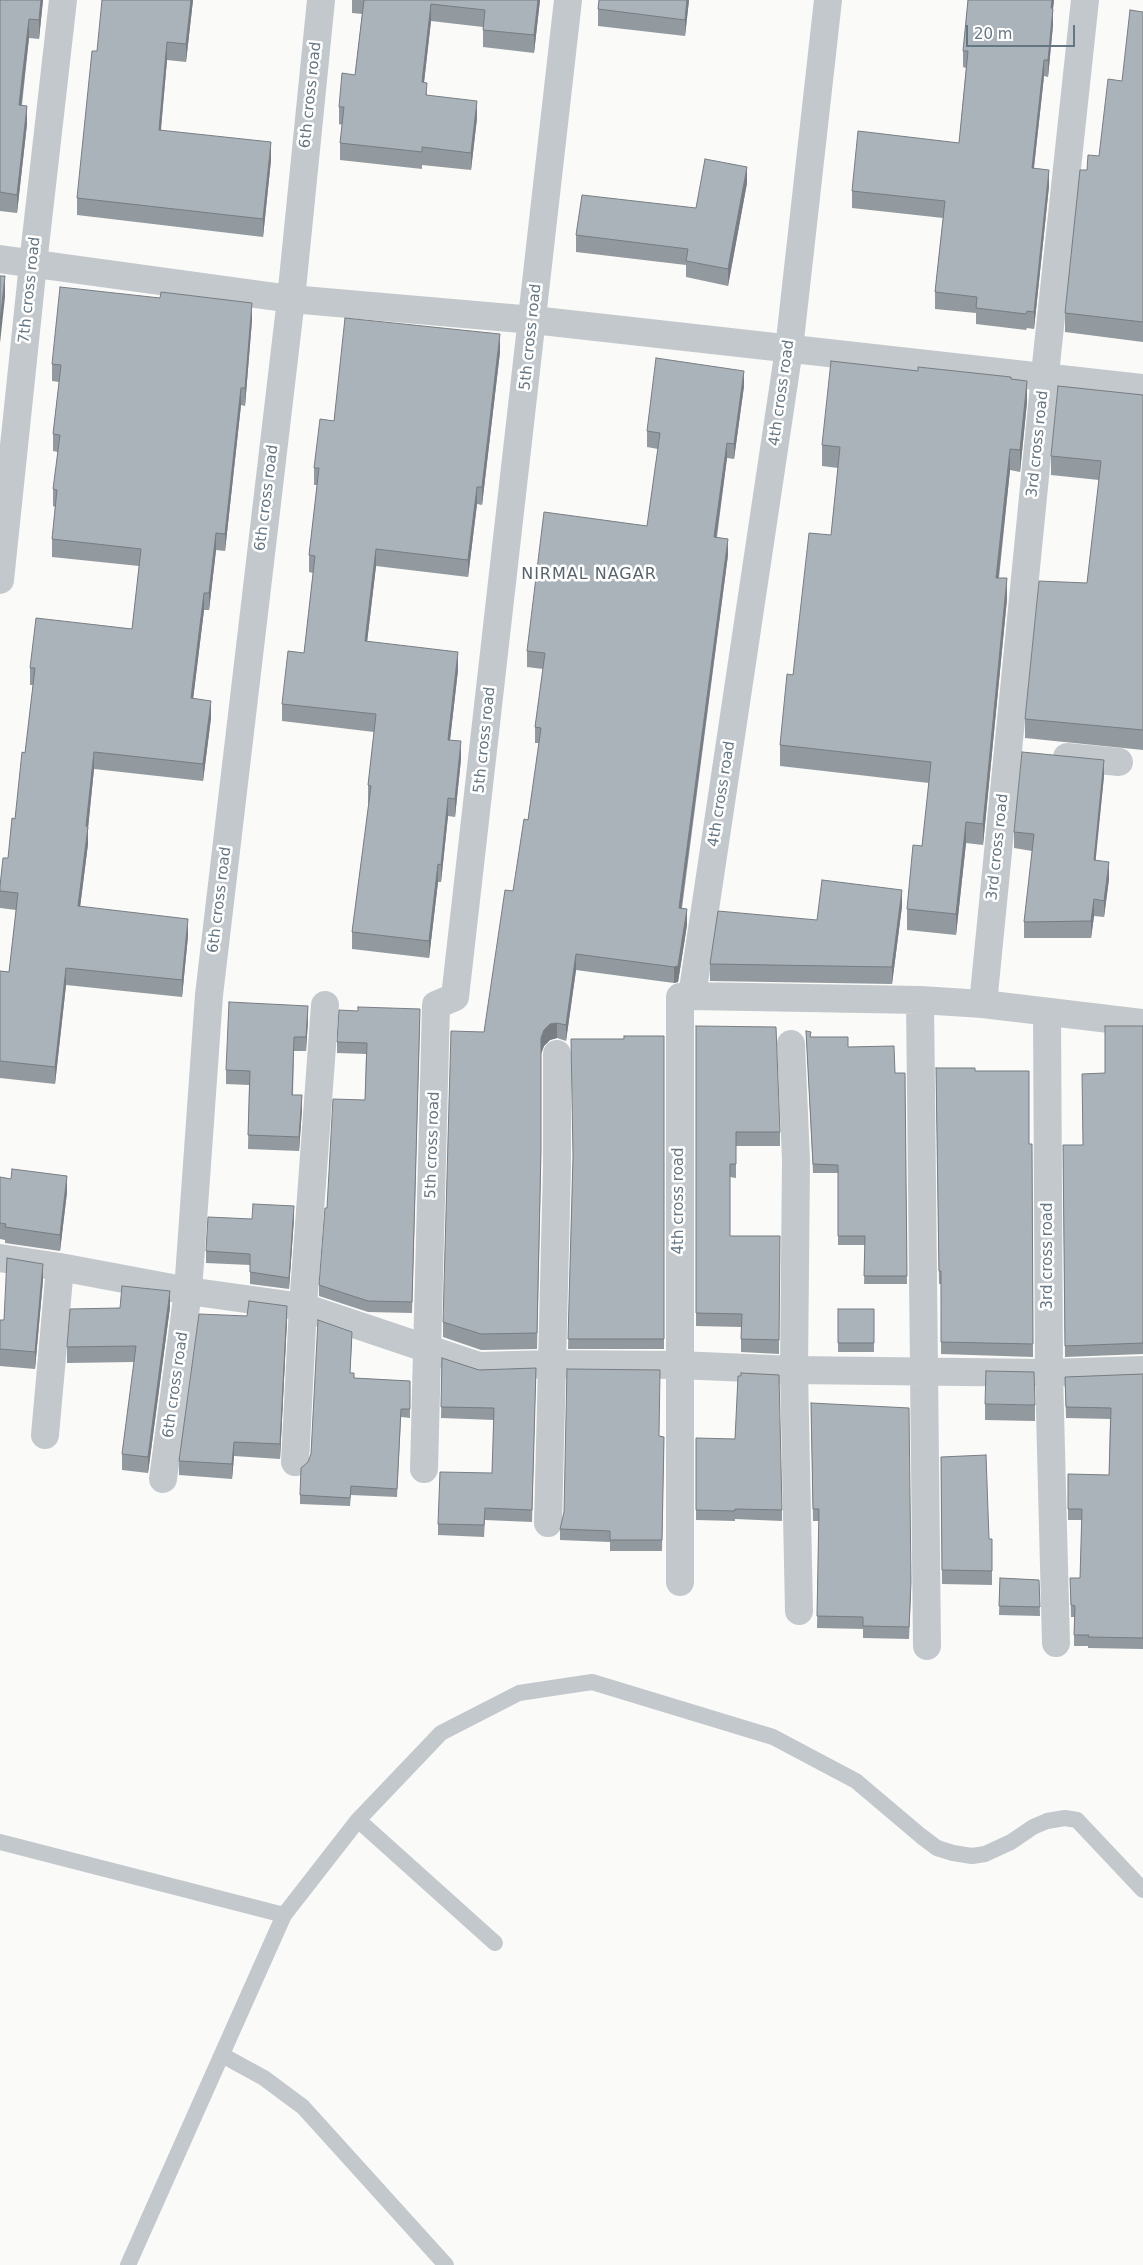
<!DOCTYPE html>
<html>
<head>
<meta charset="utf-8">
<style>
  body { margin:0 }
  #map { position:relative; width:1143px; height:2265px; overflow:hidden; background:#fafaf8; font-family:"DejaVu Sans",sans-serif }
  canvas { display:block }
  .scale { position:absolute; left:966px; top:25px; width:109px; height:22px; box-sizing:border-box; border:2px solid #657683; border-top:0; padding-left:6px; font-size:15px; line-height:18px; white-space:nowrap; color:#657683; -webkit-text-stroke:4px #fff; paint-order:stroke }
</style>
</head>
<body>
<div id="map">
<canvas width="1143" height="2265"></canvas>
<div class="scale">20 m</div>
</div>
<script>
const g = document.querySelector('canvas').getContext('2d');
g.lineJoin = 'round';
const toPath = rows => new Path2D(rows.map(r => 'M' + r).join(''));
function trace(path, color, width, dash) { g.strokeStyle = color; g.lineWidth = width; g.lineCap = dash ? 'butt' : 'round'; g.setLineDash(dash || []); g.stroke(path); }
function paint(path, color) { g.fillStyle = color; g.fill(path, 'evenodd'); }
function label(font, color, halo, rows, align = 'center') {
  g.font = font + ' "DejaVu Sans",sans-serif'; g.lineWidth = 5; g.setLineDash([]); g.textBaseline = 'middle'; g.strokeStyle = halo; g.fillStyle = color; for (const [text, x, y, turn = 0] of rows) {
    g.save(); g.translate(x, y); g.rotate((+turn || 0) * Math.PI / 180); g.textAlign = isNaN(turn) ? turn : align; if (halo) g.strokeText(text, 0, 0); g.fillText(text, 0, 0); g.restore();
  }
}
trace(toPath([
  [358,1820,495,1943],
  [0,1842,284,1915],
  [222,2055,264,2078,303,2107,446,2265],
  [128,2265,284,1915,358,1820,441,1733,519,1693,592,1682,773,1737,856,1781,921,1836,937,1848,953,1853,972,1856,985,1854,1011,1842,1033,1827,1047,1821,1065,1818,1077,1820,1143,1890]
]), '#c3c8cc', 16);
trace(toPath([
  [0,259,291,299,533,320,1143,388],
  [0,580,33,264,63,0],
  [1067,757,1119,762],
  [692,996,920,1000,983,1004,1143,1023],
  [920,1000,927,1646],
  [983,1004,1047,355,1085,0],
  [1047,1013,1049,1373,1056,1643],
  [791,1044,796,1160,794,1370,799,1611],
  [0,1258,60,1267,188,1291,303,1307,479,1366,551,1364,679,1365,794,1370,1049,1373,1143,1370],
  [45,1435,60,1267],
  [295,1462,303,1307,325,1005],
  [424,1469,436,1005,455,997,568,0],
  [163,1479,188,1291,209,995,291,299,321,0],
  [548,1523,557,1166,557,1054],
  [680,1582,680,997,692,996,789,349,828,0]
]), '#c3c8cc', 28);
paint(toPath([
  [0,0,43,0,39,39,29,38,22,105,27,124,17,213,0,211],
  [193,0,186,62,167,60,161,130,271,160,263,237,77,215,77,198,97,51],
  [352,0,540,0,534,53,483,47,483,27,431,21,424,82,427,95,477,118,471,170,422,165,422,169,340,160,340,143,342,125,339,124,339,107,355,75,362,14,352,13],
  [689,0,685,36,598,26,598,9],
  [968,0,1054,0,1053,9,1053,25,1048,77,1044,76,1034,168,1049,186,1034,329,1027,328,1026,330,976,324,976,313,935,309,935,292,943,218,852,208,852,191,959,143,966,68,963,67,963,51],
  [1143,12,1143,342,1065,332,1065,313,1087,170,1099,156],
  [747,183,728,286,686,277,686,265,576,252,576,235,696,208],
  [252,320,245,406,241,405,225,551,216,550,209,610,204,610,193,699,211,718,203,781,94,769,88,828,88,844,80,907,188,936,182,997,66,985,55,1084,0,1078,0,971,9,972,16,910,0,908,0,886,8,858,15,819,25,753,33,685,30,685,30,668,132,629,139,566,52,557,52,539,55,507,53,506,53,489,58,452,53,451,53,434,59,382,52,381,52,364],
  [500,352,482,505,477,504,468,577,376,566,367,642,458,670,450,740,461,759,455,817,448,816,441,882,438,882,429,958,352,949,352,932,369,803,368,803,368,785,374,732,282,721,282,704,304,653,313,573,309,572,309,555,317,485,314,485,314,468,334,421],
  [918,371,1011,379,1027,402,1020,472,1010,470,999,578,1007,599,983,845,966,843,956,935,907,930,907,909,922,846,929,783,780,766,780,745,793,675,831,535,838,468,822,466,822,445],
  [744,386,734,459,727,458,717,537,728,555,682,908,687,925,678,982,674,983,576,970,566,1041,557,1038,550,1040,544,1046,541,1054,541,1166,537,1349,481,1350,443,1337,443,1322,484,1032,528,820,539,743,535,743,535,727,543,669,527,667,527,651,647,526,658,449,647,447,647,431],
  [1143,395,1143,750,1025,738,1025,719,1087,583,1099,480,1051,475,1051,456],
  [1104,776,1095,860,1109,879,1104,917,1094,916,1091,938,1024,938,1024,922,1032,851,1014,848,1014,832],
  [902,906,892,984,710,981,710,964,817,920],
  [308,1020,306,1051,294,1051,293,1095,302,1109,299,1151,248,1149,249,1085,226,1084,226,1070],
  [420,1020,412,1313,368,1312,319,1296,319,1285,327,1208,365,1100,366,1054,337,1053,337,1042],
  [696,1026,780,1132,780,1146,736,1146,736,1178,730,1177,730,1236,780,1236,779,1354,741,1352,741,1327,696,1326],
  [1143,1026,1143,1354,1065,1357,1063,1145,1083,1145],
  [806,1031,811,1037,848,1047,895,1073,905,1073,907,1284,864,1284,865,1245,838,1245,838,1173,813,1173],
  [664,1036,664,1349,568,1349,573,1159,624,1039],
  [936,1068,975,1071,1029,1144,1032,1144,1033,1357,941,1354,941,1284,939,1284],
  [0,1177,67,1192,60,1251,5,1243,5,1240,0,1239],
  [294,1218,289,1289,250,1284,250,1265,206,1263,206,1251],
  [43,1280,35,1369,0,1366,0,1320,4,1320],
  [170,1307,148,1473,122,1470,122,1454,134,1362,67,1363,67,1347],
  [838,1309,874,1309,874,1352,838,1352],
  [287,1320,280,1459,234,1456,232,1479,179,1475,179,1461],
  [352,1340,350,1373,354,1378,410,1381,410,1418,401,1417,397,1497,351,1495,350,1506,300,1504,300,1495],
  [442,1358,479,1370,536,1368,532,1522,485,1520,484,1537,438,1535,438,1524,492,1473,494,1420,441,1418],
  [1143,1374,1143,1649,1088,1648,1088,1646,1074,1646,1074,1617,1071,1617,1070,1578,1080,1578,1082,1520,1068,1520,1068,1474,1109,1475,1110,1419,1066,1418,1065,1377],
  [811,1403,911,1594,909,1639,863,1638,863,1629,817,1628,819,1521,813,1521],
  [985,1404,1035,1405,1035,1421,985,1420],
  [659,1436,664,1437,662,1551,610,1551,610,1542,560,1540,560,1529],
  [696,1438,782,1510,782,1521,735,1519,735,1521,696,1520],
  [941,1457,989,1539,992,1539,992,1585,942,1584],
  [1000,1578,1039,1580,1040,1616,999,1615]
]), '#929a9f');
paint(toPath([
  [41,0,43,0,39,39,39,20],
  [191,0,193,0,186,62,186,44],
  [538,0,540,0,534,53,534,35],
  [687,0,689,0,685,36,685,20],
  [1052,0,1054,0,1051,25,1051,8],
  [431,4,431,21,422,100,422,82],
  [1053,9,1053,25,1048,77,1048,60],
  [29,19,29,38,19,123,19,105],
  [167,42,167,60,159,148,159,130],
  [1044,60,1044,76,1032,184,1032,168],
  [477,101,477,118,471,170,471,153],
  [27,106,27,124,17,213,17,195],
  [271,142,271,160,263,237,263,219],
  [747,167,747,183,728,286,728,269],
  [1049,170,1049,186,1034,329,1034,312],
  [5,276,5,297,0,343,0,322],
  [252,303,252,320,245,406,245,388],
  [500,334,500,352,482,505,482,487],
  [744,371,744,386,734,459,734,444],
  [1027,381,1027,402,1020,472,1020,450],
  [241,388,241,405,225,551,225,534],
  [727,443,727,458,714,553,714,537],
  [1010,449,1010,470,996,599,996,578],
  [477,487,477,504,468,577,468,560],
  [216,533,216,550,209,610,209,593],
  [728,539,728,555,679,924,679,908],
  [376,549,376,566,365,659,365,641],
  [1007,578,1007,599,983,845,983,824],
  [204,593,204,610,191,716,191,698],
  [458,652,458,670,448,757,448,740],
  [211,701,211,718,203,781,203,764],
  [461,741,461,759,455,817,455,799],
  [94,752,94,769,88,828,88,844,78,923,78,906],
  [1104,760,1104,776,1094,877,1094,860],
  [448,798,448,816,441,882,441,865],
  [966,822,966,843,956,935,956,914],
  [1109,862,1109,879,1104,917,1104,901],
  [438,864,438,882,429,958,429,941],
  [902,890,902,906,892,984,892,967],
  [1094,899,1094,916,1091,938,1091,921],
  [687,909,687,925,678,982,674,983,674,967],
  [188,919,188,936,182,997,182,980],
  [576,954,576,970,566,1041,566,1025],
  [66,968,66,985,55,1084,55,1067],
  [308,1006,308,1020,306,1051,306,1037],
  [557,1023,557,1038,550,1040,544,1046,541,1054,541,1038,544,1030,550,1024],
  [302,1095,302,1109,299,1151,299,1137],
  [67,1176,67,1192,60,1251,60,1235],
  [294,1206,294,1218,289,1289,289,1278],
  [43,1264,43,1280,35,1369,35,1352],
  [170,1291,170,1307,148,1473,148,1457],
  [287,1306,287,1320,280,1459,280,1444],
  [234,1442,234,1456,232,1479,232,1464]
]), '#777d82');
const building = toPath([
  [0,0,41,0,39,20,29,19,19,105,27,106,17,195,0,192,0,0],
  [102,0,191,0,186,44,167,42,159,130,271,142,263,219,77,198,92,51,97,51,102,0],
  [364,0,538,0,534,35,483,30,485,10,431,4,422,82,427,83,426,95,477,101,471,153,422,147,422,152,340,143,344,107,339,107,342,73,355,75,364,0],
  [599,0,687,0,685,20,598,9,599,0],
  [968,0,1052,0,1051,8,1053,9,1048,60,1044,60,1032,168,1049,170,1034,312,1027,311,1026,314,976,308,977,297,935,292,945,201,852,191,858,131,959,143,968,51,963,51,968,0],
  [1130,10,1143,12,1143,322,1065,313,1080,170,1087,170,1088,155,1099,156,1108,79,1122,81,1130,10],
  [705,159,747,167,728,269,686,261,688,249,576,235,582,195,696,208,705,159],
  [0,276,5,276,0,322,0,276],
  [60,287,160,298,161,292,252,303,245,388,241,388,225,534,216,533,209,593,204,593,191,698,211,701,203,764,94,752,86,826,88,827,78,906,188,919,182,980,66,968,55,1067,0,1061,0,971,9,972,18,893,0,891,0,886,3,858,8,858,12,818,15,819,22,752,25,753,35,668,30,668,36,618,132,629,141,549,52,539,57,490,53,489,60,435,53,434,61,365,52,364,60,287],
  [345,318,500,334,482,487,477,487,468,560,376,549,365,641,458,652,448,740,461,741,455,799,448,798,441,865,438,864,429,941,352,932,371,786,368,785,376,714,282,704,288,651,304,653,315,556,309,555,319,468,314,468,320,419,334,421,345,318],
  [656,358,744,371,734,444,727,443,714,537,728,539,679,908,687,909,678,966,674,967,576,954,566,1025,557,1023,550,1024,544,1030,541,1038,541,1150,537,1333,481,1334,443,1322,451,1031,484,1032,505,890,513,891,524,819,528,820,541,728,535,727,545,653,527,651,544,512,647,526,660,433,647,431,656,358],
  [831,361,918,371,918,367,1011,377,1011,379,1027,381,1020,450,1010,449,996,578,1007,578,983,824,966,822,956,914,907,909,913,845,922,846,931,762,780,745,787,674,793,675,809,533,831,535,840,447,822,445,831,361],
  [1058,386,1143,395,1143,730,1025,719,1039,581,1087,583,1101,461,1051,456,1058,386],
  [1022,752,1104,760,1094,860,1109,862,1104,901,1094,899,1091,921,1024,922,1034,834,1014,832,1022,752],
  [822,880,902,890,892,967,710,964,718,911,817,920,822,880],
  [229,1002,308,1006,306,1037,294,1037,292,1095,302,1095,299,1137,248,1135,250,1071,226,1070,229,1002],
  [358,1007,420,1009,412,1302,368,1301,319,1285,325,1208,327,1208,333,1099,365,1100,367,1043,337,1042,339,1010,358,1011,358,1007],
  [696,1026,776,1027,780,1132,736,1132,736,1164,730,1164,730,1236,780,1236,779,1340,741,1339,742,1314,696,1313,696,1026],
  [1105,1026,1143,1026,1143,1343,1065,1346,1063,1145,1083,1145,1082,1074,1105,1073,1105,1026],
  [806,1031,811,1032,810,1037,848,1037,848,1047,894,1046,895,1073,905,1073,907,1276,864,1276,865,1236,838,1236,838,1165,813,1164,806,1031],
  [624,1036,664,1036,664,1339,568,1339,573,1157,571,1039,624,1039,624,1036],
  [936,1068,975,1068,975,1071,1029,1071,1029,1144,1032,1144,1033,1344,941,1342,941,1271,939,1271,936,1068],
  [12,1169,67,1176,60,1235,5,1227,6,1224,0,1223,0,1177,11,1179,12,1169],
  [253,1204,294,1206,289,1278,250,1272,250,1254,206,1251,208,1217,252,1219,253,1204],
  [7,1258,43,1264,35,1352,0,1349,0,1320,4,1320,7,1258],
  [122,1286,170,1291,148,1457,122,1454,136,1346,67,1347,70,1309,120,1308,122,1286],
  [249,1301,287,1306,280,1444,234,1442,232,1464,179,1461,199,1314,247,1316,249,1301],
  [838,1309,874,1309,874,1343,838,1343,838,1309],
  [318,1320,352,1332,350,1373,354,1373,354,1378,410,1381,410,1409,401,1409,397,1489,351,1486,350,1498,300,1495,301,1468,308,1462,311,1454,318,1320],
  [442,1358,479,1370,536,1368,532,1510,485,1508,484,1525,438,1524,440,1472,492,1473,494,1408,441,1407,442,1358],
  [567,1369,660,1370,659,1436,664,1437,662,1540,610,1540,610,1531,560,1529,564,1512,567,1369],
  [986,1371,1034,1372,1035,1405,985,1404,986,1371],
  [741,1373,779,1375,782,1510,735,1509,735,1511,696,1510,696,1438,735,1439,738,1376,741,1376,741,1373],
  [1143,1374,1143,1638,1088,1637,1089,1635,1074,1635,1075,1606,1071,1605,1070,1578,1080,1578,1082,1509,1068,1509,1068,1474,1109,1475,1111,1408,1066,1407,1065,1377,1143,1374],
  [811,1403,909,1408,911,1582,909,1627,863,1626,863,1617,817,1616,819,1509,813,1509,811,1403],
  [986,1455,989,1539,992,1539,992,1571,942,1570,941,1457,986,1455],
  [1000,1578,1039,1580,1040,1607,999,1606,1000,1578]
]);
paint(building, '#aab3b9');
trace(building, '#777d82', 1);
label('15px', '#657683', '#fff', [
  ["6th cross road",311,95,-84],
  ["7th cross road",30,290,-84],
  ["5th cross road",531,337,-84],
  ["4th cross road",782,393,-82],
  ["3rd cross road",1038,444,-84],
  ["6th cross road",267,498,-83],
  ["5th cross road",485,740,-84],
  ["4th cross road",722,794,-81],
  ["3rd cross road",998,847,-84],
  ["6th cross road",220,900,-83],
  ["5th cross road",433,1145,-88],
  ["4th cross road",679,1201,-90],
  ["3rd cross road",1048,1256,-90],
  ["6th cross road",176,1385,-82]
]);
g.letterSpacing = '1px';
label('16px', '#57646e', '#fff', [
  ["NIRMAL NAGAR",589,575]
]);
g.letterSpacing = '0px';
</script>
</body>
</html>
